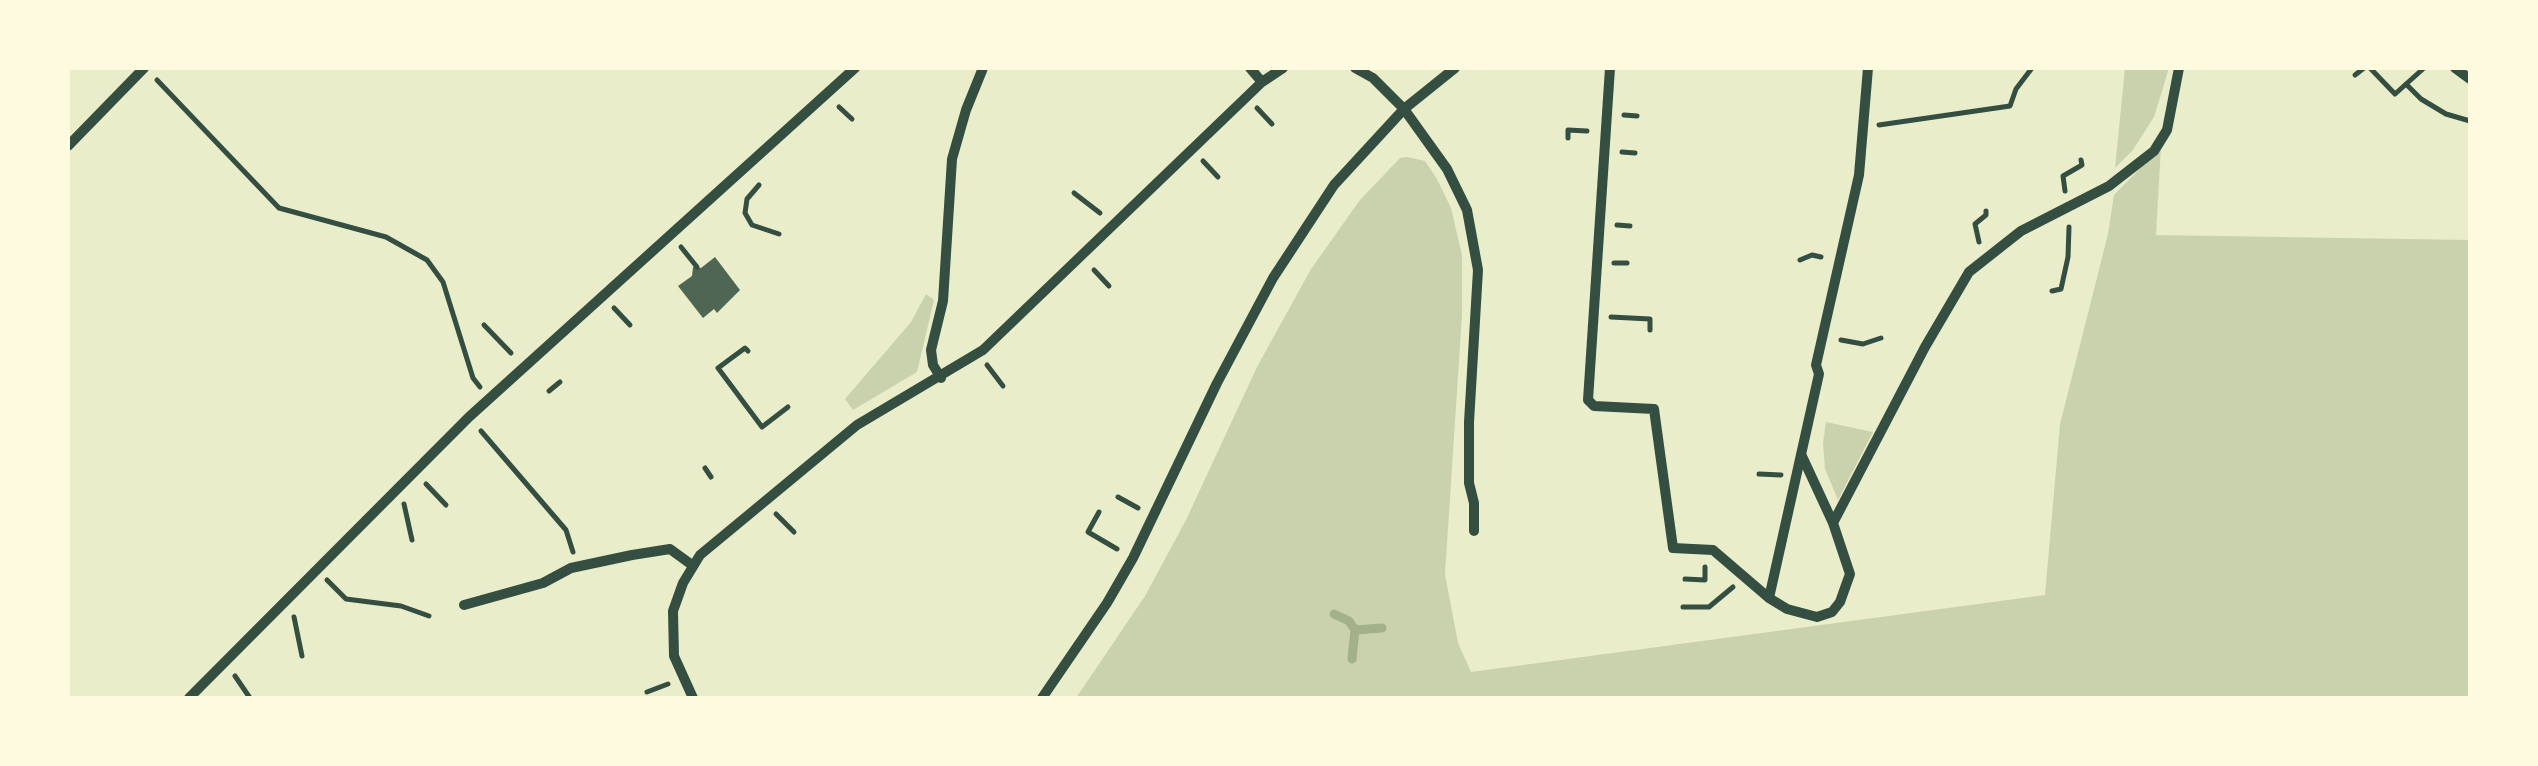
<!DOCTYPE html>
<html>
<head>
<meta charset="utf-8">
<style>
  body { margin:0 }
  #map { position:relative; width:2538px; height:766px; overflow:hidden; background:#e9edc9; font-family:Signika,sans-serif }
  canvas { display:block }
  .frame { position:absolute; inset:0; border:70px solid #fefae0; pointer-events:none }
</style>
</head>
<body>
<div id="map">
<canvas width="2538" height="766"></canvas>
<div class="frame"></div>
</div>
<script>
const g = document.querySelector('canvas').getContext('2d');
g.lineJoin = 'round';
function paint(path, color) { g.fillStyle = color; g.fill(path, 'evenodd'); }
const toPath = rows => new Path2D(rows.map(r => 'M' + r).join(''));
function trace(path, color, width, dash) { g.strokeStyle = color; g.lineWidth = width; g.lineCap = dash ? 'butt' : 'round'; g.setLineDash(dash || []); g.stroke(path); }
paint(toPath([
  [2125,68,2169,68,2154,117,2133,150,2115,168],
  [2161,147,2156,235,2470,240,2470,698,1076,698,1145,596,1186,520,1257,367,1311,269,1360,200,1400,158,1407,157,1425,161,1437,179,1451,208,1462,255,1462,315,1445,574,1458,643,1471,672,2045,595,2060,424,2108,234,2114,195],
  [926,294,934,300,917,372,853,410,845,399,911,322],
  [1826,422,1873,432,1838,500,1825,469,1823,443]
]), '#cad2ad');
trace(toPath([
  [1334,614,1349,621,1355,630,1352,659],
  [1355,630,1382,628]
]), '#a3b18a', 9);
paint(toPath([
  [715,257,740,290,717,313,714,309,703,318,678,286,692,276,693,267,701,268]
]), '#4f6655');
trace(toPath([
  [2370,68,2395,94,2424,68],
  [2355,75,2364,68],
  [157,80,279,208,386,237,427,260,443,282,473,378,480,387],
  [2406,84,2421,99,2446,114,2470,121],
  [839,107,852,119],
  [1257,108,1272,124],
  [1624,115,1637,116],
  [1879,125,2010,106,2016,89,2032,68],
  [1568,138,1568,130,1587,131],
  [1622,152,1635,153],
  [1203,161,1218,177],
  [759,185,747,199,745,213,752,225,779,234],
  [2065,191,2063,176,2082,165,2081,160],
  [1074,193,1100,213],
  [1617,225,1630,226],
  [1979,242,1975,224,1986,215,1986,211],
  [681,247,697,267],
  [1800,260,1812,255,1821,257],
  [1614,263,1627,263],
  [1094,270,1109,286],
  [2052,291,2061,289,2068,257,2069,227],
  [614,308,630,325],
  [1611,317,1650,319,1650,330],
  [484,325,511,353],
  [1841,340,1863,344,1881,338],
  [748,351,745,348,718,368,762,427,788,407],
  [987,365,1003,386],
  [549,391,560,382],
  [481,431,566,530,573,552],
  [705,468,711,477],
  [1759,474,1781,475],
  [426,484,446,505],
  [1118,497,1138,508],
  [404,504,412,540],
  [1099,512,1088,532,1117,549],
  [776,514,794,532],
  [1685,579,1705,580,1705,567],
  [327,580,346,599,401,606,429,616],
  [1683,607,1709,607,1733,587],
  [294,617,302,656],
  [235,676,250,698],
  [647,692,668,684]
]), '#344e41', 5);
trace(toPath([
  [1250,68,1262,82],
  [1355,68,1373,78,1404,109,1447,169,1467,210,1478,270,1469,422,1469,483,1474,503,1474,531],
  [1610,68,1588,400,1594,406,1654,409,1673,548,1713,550,1769,598,1787,609,1817,617,1832,612,1840,602,1850,574,1833,523,1801,454],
  [2455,68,2470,79],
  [68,146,144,68],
  [941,378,933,365,931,350,943,301,952,159,966,110,983,68],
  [1833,523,1925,347,1969,272,2021,231,2109,186,2154,151,2167,130,2179,68],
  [1769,598,1819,374,1816,365,1859,175,1868,68],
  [464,605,543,583,571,568,632,555,670,549,692,565],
  [189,698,469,417,855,68],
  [693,698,674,656,673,611,683,583,700,555,857,425,983,350,1262,82,1283,68],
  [1042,698,1107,603,1133,558,1217,383,1273,278,1334,185,1404,109,1455,68]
]), '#344e41', 10);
</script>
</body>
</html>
